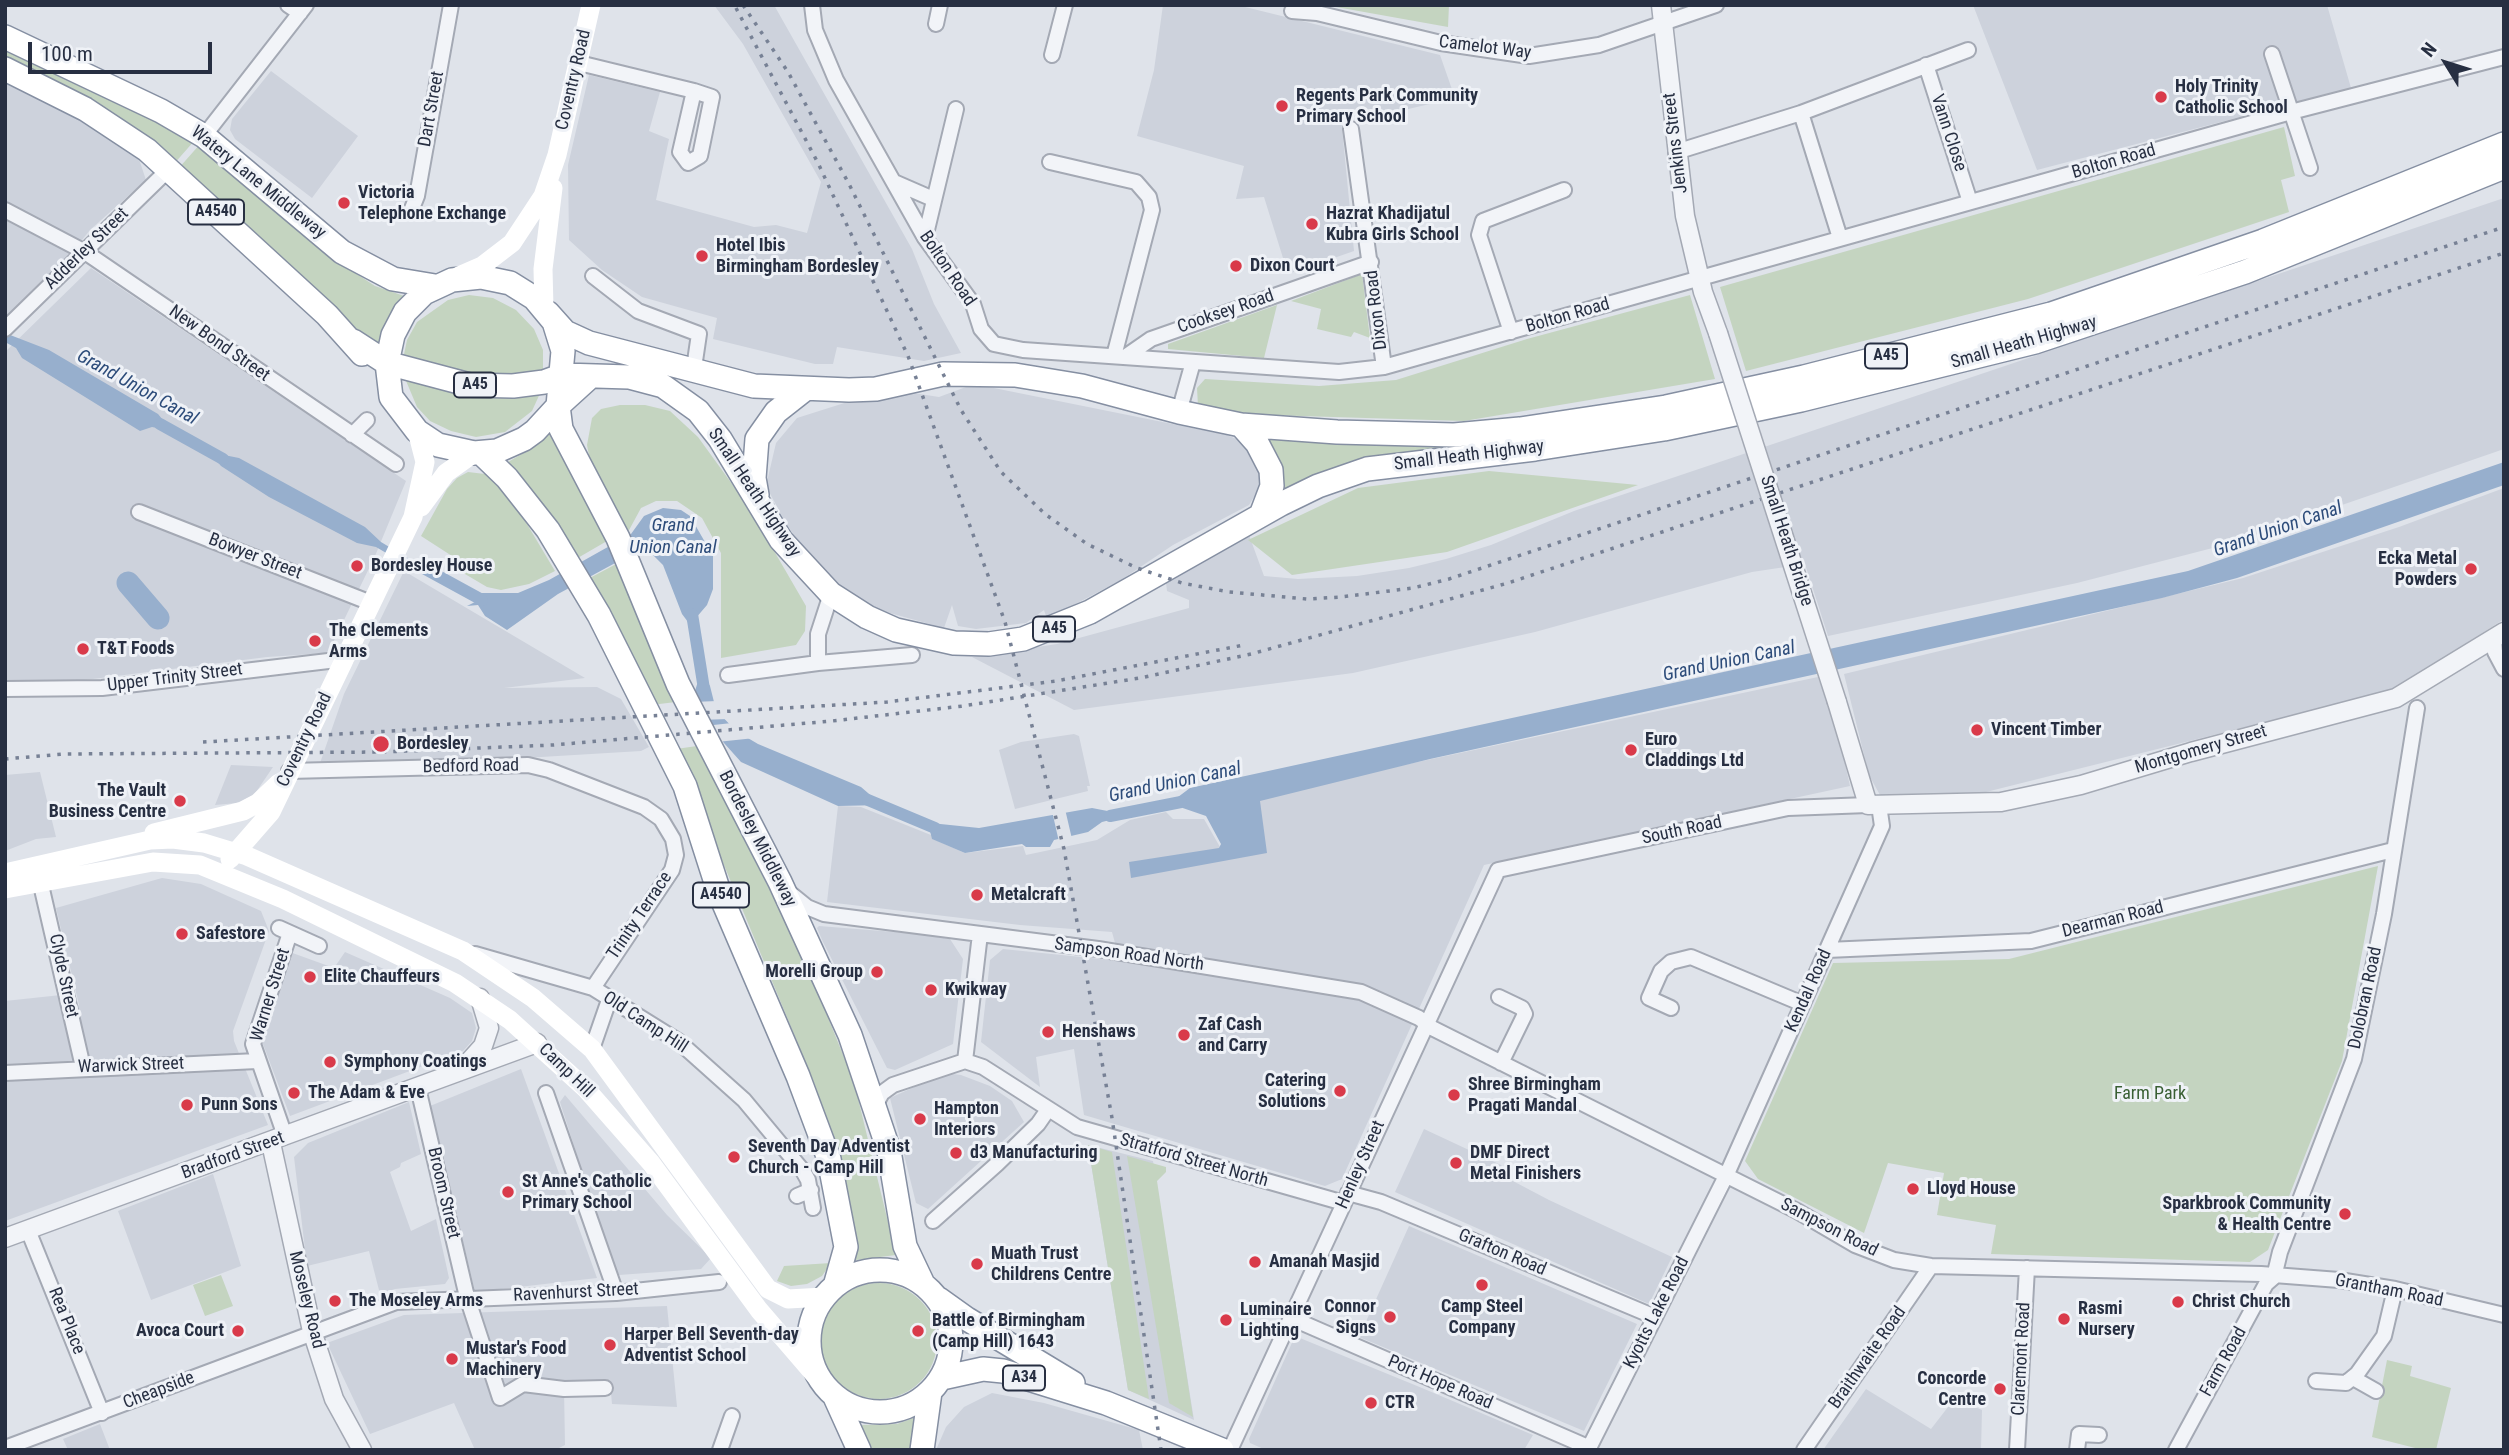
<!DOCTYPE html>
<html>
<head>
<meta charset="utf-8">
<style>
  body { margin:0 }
  #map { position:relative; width:2509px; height:1455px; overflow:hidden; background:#dfe3ea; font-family:"Roboto Condensed",sans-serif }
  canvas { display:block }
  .frame { position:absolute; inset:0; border:7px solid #272f42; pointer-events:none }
  .north { position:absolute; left:2411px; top:28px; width:70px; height:70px; -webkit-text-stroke:5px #eff2f7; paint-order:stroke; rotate:308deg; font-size:19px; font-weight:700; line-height:28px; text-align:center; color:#272f42 }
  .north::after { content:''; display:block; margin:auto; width:24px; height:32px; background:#272f42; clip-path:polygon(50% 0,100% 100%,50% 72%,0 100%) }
  .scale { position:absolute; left:28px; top:42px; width:184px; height:32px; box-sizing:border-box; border:4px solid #272f42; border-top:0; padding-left:9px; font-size:21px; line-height:24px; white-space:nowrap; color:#272f42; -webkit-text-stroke:5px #eff2f7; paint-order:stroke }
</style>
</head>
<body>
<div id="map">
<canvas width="2509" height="1455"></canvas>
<div class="frame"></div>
<div class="north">N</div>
<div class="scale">100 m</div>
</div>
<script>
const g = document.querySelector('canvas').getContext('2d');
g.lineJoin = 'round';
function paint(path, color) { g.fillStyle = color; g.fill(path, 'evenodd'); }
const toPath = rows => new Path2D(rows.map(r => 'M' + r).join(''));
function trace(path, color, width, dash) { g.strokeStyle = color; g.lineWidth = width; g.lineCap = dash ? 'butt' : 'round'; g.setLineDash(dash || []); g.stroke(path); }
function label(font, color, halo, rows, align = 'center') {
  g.font = font + ' "Roboto Condensed",sans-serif'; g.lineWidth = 6; g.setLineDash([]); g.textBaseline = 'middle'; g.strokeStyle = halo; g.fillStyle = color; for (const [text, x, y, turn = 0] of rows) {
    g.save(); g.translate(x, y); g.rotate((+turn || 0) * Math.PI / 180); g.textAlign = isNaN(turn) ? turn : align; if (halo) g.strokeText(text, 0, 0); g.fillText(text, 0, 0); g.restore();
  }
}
paint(toPath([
  [714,5,774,5,912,249,934,304,961,353,924,361,837,347,833,364,815,364,713,339,717,318,642,297,602,270,569,240,568,165,589,75,660,92,649,131,669,139,656,200,754,227,776,225,807,233,821,182,743,44],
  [1163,5,1237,5,1440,55,1455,98,1383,115,1341,118,1354,251,1288,274,1264,197,1236,199,1244,166,1137,136,1154,70],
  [1973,5,2327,5,2351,88,2037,170],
  [271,71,358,136,312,198,235,139,230,130,232,119],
  [5,81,79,117,138,156,146,180,90,230,62,265,5,321],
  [2504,198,2504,449,2232,543,2077,583,1828,636,1805,564,1752,572,1535,632,1353,673,1074,710,972,657,1057,644,1189,608,1189,600,1167,591,1166,582,1249,535,1264,576,1298,579,1357,576,1409,568,1446,559,1491,545,1574,511],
  [91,268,406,481,375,556,328,653,267,657,69,682,5,682,5,352],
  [974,384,1227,435,1250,445,1258,460,1262,484,1249,505,1173,545,1121,580,1047,619,1044,610,1026,623,976,629,958,626,952,605,944,628,879,610,837,583,798,542,783,518,766,486,776,443,797,418,857,399,907,392,939,397],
  [2504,488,2504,619,2397,689,1978,794,1880,795,1869,775,1844,674,2243,578,2399,527],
  [404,571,585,678,504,688,597,687,621,699,649,747,641,751,541,757,319,766,344,694],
  [1818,677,1839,737,1850,786,1484,865,1342,1179,1325,1186,1084,1115,1074,1049,1036,1057,1040,1087,981,1042,990,960,1003,949,1120,961,1112,932,1020,925,827,902,838,806,861,807,931,835,933,839,965,853,1023,846,1026,855,1097,840,1130,820,1166,812,1173,819,1204,819,1224,854,1248,798],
  [1074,734,1079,736,1090,786,1087,786,1088,791,1015,809,999,750,1021,742],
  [231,765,273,767,254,795,237,803,215,805],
  [40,772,56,837,36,839,5,851,5,775],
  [162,878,201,884,261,911,269,931,233,1031,234,1041,268,1125,5,1221,5,1001,61,995,65,1006,79,1005,56,908],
  [819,926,920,934,950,939,963,959,953,1044,895,1070,887,1068,823,942,817,928],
  [287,951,334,968,345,952,450,998,472,1013,476,1028,472,1041,463,1051,290,1116,260,1036],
  [521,1069,597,1278,475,1292,430,1106],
  [945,1073,961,1075,990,1086,1012,1101,1024,1122,928,1209,916,1203,890,1098],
  [565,1095,667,1215,711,1258,701,1269,619,1275,605,1244,560,1102],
  [409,1102,421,1154,401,1163,400,1167,390,1172,411,1231,436,1219,449,1278,445,1284,395,1289,380,1294,369,1251,307,1266,294,1157,308,1143],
  [1424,1129,1501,1165,1511,1180,1549,1200,1672,1257,1649,1304,1395,1192],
  [1088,1145,1153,1161,1194,1420,1128,1390],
  [213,1174,241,1266,151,1300,118,1211],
  [1409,1226,1637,1324,1584,1431,1359,1337],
  [667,1306,677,1407,612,1404,610,1381,553,1381,564,1389,565,1445,555,1450,475,1450,454,1403,370,1434,327,1343,404,1315],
  [1295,1336,1422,1388,1533,1435,1524,1450,1266,1450,1250,1443,1249,1439],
  [1866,1389,1931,1429,1955,1398,1982,1410,1981,1450,1823,1450],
  [992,1393,1044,1403,1139,1430,1143,1450,936,1450,946,1427,964,1407],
  [100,1424,110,1450,68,1450,63,1439]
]), '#cdd2dc');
paint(toPath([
  [1325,5,1449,5,1448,27],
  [5,47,195,140,173,165,5,60],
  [2284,127,2295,176,2281,180,2289,212,2028,299,1746,371,1720,287],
  [201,143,343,265,375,286,407,297,376,349,178,169],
  [2389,199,2244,263,2064,323,1763,405,1279,496,1262,435,1407,441,1824,380],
  [1362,274,1370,338,1354,332,1351,337,1317,329,1321,309,1291,301],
  [469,295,493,298,516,310,534,329,543,350,543,373,491,379,403,359,407,340,417,322,448,300],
  [1690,295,1715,379,1464,421,1235,414,1198,406,1197,388,1205,379,1319,386,1396,380,1527,339],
  [1277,305,1264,358,1168,349,1168,344],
  [404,376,542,389,532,411,505,432,476,437,451,431,430,421,417,407],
  [620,405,645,405,670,411,698,437,748,506,806,606,805,631,796,645,721,658,721,553,702,518,677,501,656,501,641,508,628,532,591,466,587,445,592,418,601,409],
  [550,432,607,541,576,559,522,477,508,462,534,447],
  [1489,471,1638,485,1447,552,1292,575,1248,540,1358,488],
  [468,472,485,474,498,483,515,504,555,571,529,584,501,590,487,587,448,564,452,556,421,536,447,489,457,478],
  [620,562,676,702,651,705,586,580],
  [697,746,804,958,854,1082,896,1255,856,1260,847,1185,815,1085,676,749],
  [2378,866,2342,1061,2268,1250,2250,1262,1991,1254,1996,1225,1937,1215,1944,1173,1888,1163,1864,1233,1758,1179,1745,1161,1833,963,2009,959],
  [1088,1145,1112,1152,1149,1399,1128,1390],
  [1127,1156,1166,1167,1166,1172,1157,1181,1193,1417,1169,1403],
  [831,1263,822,1276,807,1284,791,1286,777,1281,784,1266],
  [221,1275,233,1306,205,1316,193,1285],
  '821 1341a58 58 0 1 1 116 0a58 58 0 1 1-116 0Z',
  [2387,1360,2412,1366,2410,1376,2451,1388,2436,1450,2423,1450,2372,1437],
  [919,1416,917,1450,870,1450,860,1425,897,1424]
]), '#c4d4c0');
paint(toPath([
  [5,333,49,350,158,414,172,431,152,427,140,431,22,358,16,348,5,342],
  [209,452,239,458,365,527,381,542,431,572,405,564,376,547,357,543,269,497,221,466],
  [2504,462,2504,485,2237,578,2162,598,1430,759,1260,801,1267,853,1131,878,1129,862,1219,848,1221,844,1206,816,1174,805,1166,807,1165,803,1174,800,1190,788,2188,571],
  [663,508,681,510,690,516,713,556,713,589,707,605,695,619,694,630,682,614,663,565,648,550,641,549,558,594,507,630,485,616,478,605,467,606,475,602,468,593,518,593,549,580,631,534,644,516],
  [701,672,710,686,716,710,736,731,758,744,861,787,882,805,838,806,741,762,707,724,694,694],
  [1092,808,1123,814,1122,817,1102,822,1088,832,1054,840,1050,847,1026,847,1022,844,965,853,932,839,930,831,921,822,979,828]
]), '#97afcd');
paint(toPath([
  [717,701,728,719,700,720,693,702],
  [732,723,755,738,717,742,704,726],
  [1065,809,1072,839,1059,842,1052,811]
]), '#dfe3ea');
trace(toPath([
  [160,424,223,459],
  [418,565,482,600],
  [692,614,704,689],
  [868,800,935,828],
  [1110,816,1181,802]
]), '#97afcd', 12);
trace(toPath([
  [128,583,158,618]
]), '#97afcd', 23);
const minor = toPath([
  [288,5,300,13],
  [812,5,815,30,836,80,925,238,973,304,981,329,994,344,1023,350,1339,372,1384,367,2291,112,2504,57],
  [1292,11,1317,13,1441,43,1529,56,1599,45,1716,5],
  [936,24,940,5],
  [2272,54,2310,168],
  [1052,55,1065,5],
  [579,63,694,91,712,97,700,156,688,163,680,152,694,91],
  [1926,65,1970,202],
  [1801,113,1840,238],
  [1351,129,1384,367],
  [204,136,306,5],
  [1676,152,1801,113,1968,50],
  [1050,162,1136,182,1149,197,1152,210,1114,356],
  [894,182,933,199],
  [5,210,85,252,396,464],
  [411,211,417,196,451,5],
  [925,238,956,109],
  [593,276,638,311,699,334,694,368],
  [5,329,169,169],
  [1511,332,1479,235,1483,221,1564,190],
  [1125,357,1151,339,1371,262],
  [1179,412,1193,362],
  [352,435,367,420],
  [139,512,371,603],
  [2494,638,2495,652,2504,669],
  [818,663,912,655],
  [728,675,818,663,818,634,831,594],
  [5,689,102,688,345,659],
  [289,771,528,765,549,770,644,807,661,819,673,839,676,855,672,870,593,988],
  [41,885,83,1067],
  [791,894,807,907,824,914,1098,949,1361,992,1419,1018,1432,1028,1797,1211,1855,1245,1894,1260,1931,1266,2261,1274,2339,1280,2395,1289,2504,1315],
  [279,928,319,946],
  [1827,950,2031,941,2393,850],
  [475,954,593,988,678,1041,744,1100,803,1171,808,1180,813,1208],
  [1499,997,1522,1008,1525,1014,1501,1063],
  [1671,1008,1649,998,1661,971,1671,962,1691,957,1803,1004],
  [592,1049,609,1000],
  [965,1061,980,934],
  [5,1073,257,1061],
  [418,1088,467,1297,500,1398,523,1384,564,1389,605,1388],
  [546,1093,616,1293],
  [876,1104,882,1093,893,1085,965,1061,983,1067,1077,1127,1344,1203],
  [285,1136,253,1044,290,933],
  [1348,1193,1381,1202,1655,1317],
  [797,1196,811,1190],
  [933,1221,997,1164,1038,1124,1047,1111],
  [28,1230,102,1413],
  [2274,1277,2280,1252,2354,1059,2384,914,2417,708],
  [1291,1318,1590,1448],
  [2353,1378,2376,1391],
  [2316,1381,2346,1383,2357,1374,2384,1336,2395,1289],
  [5,1448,396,1302,616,1293,719,1282],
  [720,1450,732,1416],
  [1230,1450,1498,870,1788,808,1868,805],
  [1588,1450,1726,1176,1874,844,1882,826,1879,805],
  [1804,1450,1931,1266],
  [2017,1450,2027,1268],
  [2077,1450,2079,1434,2099,1435],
  [2176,1450,2266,1284,2274,1277]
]);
const tertiary = toPath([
  [1661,5,1685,216,1703,292,1718,333],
  [1837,702,1868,805,2001,802,2081,785,2191,752,2396,698,2504,632],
  [465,1066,483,1046,489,1028,480,998],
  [271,1143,312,1331,334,1399,362,1450],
  [5,1238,537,1043]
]);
const trunk = toPath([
  [5,37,161,111,204,136,342,252,393,279,435,286],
  [5,69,85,109,147,150,327,315,362,354],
  [548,313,565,332,589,343,754,386,849,390,876,389,943,374,1015,375,1082,386,1179,412,1241,425,1337,432,1454,435,1520,429,1666,407,1804,377,2051,314,2263,241,2504,144],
  [353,341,387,363,470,385,513,386,544,382,563,375,629,377,663,386,698,411,720,439,781,540,831,594,867,617,896,630,954,643,989,644,1023,639,1090,612,1281,504,1318,486,1367,469,1535,449,1664,429,1801,400,2035,342,2245,272,2504,167],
  [591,376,558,406,535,431,524,439,497,451,474,453,438,445,417,431,391,397,387,363,393,335,405,312,424,293,452,280,481,277,510,283,534,298,554,322,563,351,558,406,561,429,618,538,678,684,780,882,850,1035,889,1151,905,1246,923,1284],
  [1241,425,1257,443,1271,470,1272,486,1261,515],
  [481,453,507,478,548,530,599,615,685,786,719,892,798,1076,829,1159,846,1247,835,1286],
  [757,495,754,478,757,439,776,412,804,390],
  '809 1341a71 71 0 1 1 142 0a71 71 0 1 1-142 0Z',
  [939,1299,967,1319,1073,1383],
  [942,1378,983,1369,1003,1371,1106,1403,1222,1450],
  [835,1397,859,1450],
  [922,1450,930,1392]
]);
trace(minor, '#a4a9b4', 18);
trace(tertiary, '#a4a9b4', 21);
trace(trunk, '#858fa2', 26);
trace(minor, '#f2f4f8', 14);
trace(tertiary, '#f2f4f8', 18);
trace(toPath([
  [459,276,482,266,512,243,543,196,557,155,591,5],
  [544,308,543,269,553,188],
  [421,507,446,473,474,453],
  [154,833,243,811,258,803,279,783],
  [230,859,271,812,413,517,425,462,417,431],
  [5,873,150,840,173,839,204,843,247,856,463,951,533,998,592,1049,768,1289,788,1299,824,1297],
  [5,889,153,862,200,865,283,899,455,983,510,1020,586,1089,651,1163,759,1310,821,1382]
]), '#fff', 19);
trace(trunk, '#fff', 23);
trace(toPath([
  [743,5,788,72,849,184,961,410,1001,472,1045,514,1087,544,1137,568,1182,583,1229,592,1307,599,1341,597,1413,588,1449,579,2504,227],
  [736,8,818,163,908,356,1005,622,1064,849,1112,1118,1161,1450],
  [203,742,887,702,1056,681,1244,645],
  [5,759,64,754,382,752,553,745,832,721,963,706,1140,678,1251,654,1508,583,2504,253]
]), '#778195', 3.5, [3.5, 7]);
const tertiaryBridge = toPath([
  [1718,333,1837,702]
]);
trace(tertiaryBridge, '#a4a9b4', 21, []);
trace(tertiaryBridge, '#f2f4f8', 18);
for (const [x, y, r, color] of [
  [2161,97,7,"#d93a4a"],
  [1282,106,7,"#d93a4a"],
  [344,203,7,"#d93a4a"],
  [1312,224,7,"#d93a4a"],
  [702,256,7,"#d93a4a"],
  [1236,266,7,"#d93a4a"],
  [357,566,7,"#d93a4a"],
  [2471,569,7,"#d93a4a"],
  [315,641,7,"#d93a4a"],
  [83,649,7,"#d93a4a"],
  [1977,730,7,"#d93a4a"],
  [381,744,9,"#d93a4a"],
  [1631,750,7,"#d93a4a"],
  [180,801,7,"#d93a4a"],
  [977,895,7,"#d93a4a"],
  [182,934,7,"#d93a4a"],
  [877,972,7,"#d93a4a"],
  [310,977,7,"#d93a4a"],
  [931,990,7,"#d93a4a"],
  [1048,1032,7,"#d93a4a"],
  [1184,1035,7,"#d93a4a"],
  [330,1062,7,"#d93a4a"],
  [1340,1091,7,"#d93a4a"],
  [294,1093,7,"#d93a4a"],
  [1454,1095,7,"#d93a4a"],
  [187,1105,7,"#d93a4a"],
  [920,1119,7,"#d93a4a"],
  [956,1153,7,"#d93a4a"],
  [734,1157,7,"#d93a4a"],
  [1456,1163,7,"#d93a4a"],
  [1913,1189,7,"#d93a4a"],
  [508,1192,7,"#d93a4a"],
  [2345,1214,7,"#d93a4a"],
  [1255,1262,7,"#d93a4a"],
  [977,1264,7,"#d93a4a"],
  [1482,1285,7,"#d93a4a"],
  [335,1301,7,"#d93a4a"],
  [2178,1302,7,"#d93a4a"],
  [1390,1317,7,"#d93a4a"],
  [2064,1319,7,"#d93a4a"],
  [1226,1320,7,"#d93a4a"],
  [238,1331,7,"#d93a4a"],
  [918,1331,7,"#d93a4a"],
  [610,1345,7,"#d93a4a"],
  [452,1359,7,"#d93a4a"],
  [2000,1389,7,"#d93a4a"],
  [1371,1403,7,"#d93a4a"]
]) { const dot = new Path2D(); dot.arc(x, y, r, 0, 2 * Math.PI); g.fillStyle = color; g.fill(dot); trace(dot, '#eff2f7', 2.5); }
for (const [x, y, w] of [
  [216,212,56],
  [1886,356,42],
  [475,385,42],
  [1054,629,42],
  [721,895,56],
  [1024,1378,42]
]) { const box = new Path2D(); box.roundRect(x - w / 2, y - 12.5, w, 25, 5); g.fillStyle = '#eff2f7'; g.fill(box); trace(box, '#272f42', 2); }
label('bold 16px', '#272f42', null, [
  ["A4540",216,212],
  ["A45",1886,356],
  ["A45",475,385],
  ["A45",1054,629],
  ["A4540",721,895],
  ["A34",1024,1378]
]);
label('18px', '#272f42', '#eff2f7', [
  ["Camelot Way",1485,48,7],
  ["Coventry Road",574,80,-77],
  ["Dart Street",432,109,-80],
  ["Vann Close",1948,133,72],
  ["Jenkins Street",1676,143,-97],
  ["Bolton Road",2114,162,-16],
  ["Watery Lane Middleway",258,183,39],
  ["Adderley Street",87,249,-44],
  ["Bolton Road",947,269,56],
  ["Dixon Road",1377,310,-97],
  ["Cooksey Road",1226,312,-19],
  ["Bolton Road",1568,316,-16],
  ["Small Heath Highway",2024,343,-16],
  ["New Bond Street",219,344,35],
  ["Small Heath Highway",1469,456,-7],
  ["Small Heath Highway",754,493,56],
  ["Small Heath Bridge",1786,541,72],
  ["Bowyer Street",255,557,21],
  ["Upper Trinity Street",175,678,-7],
  ["Coventry Road",305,740,-64],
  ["Montgomery Street",2201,750,-16],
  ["Bedford Road",471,767,-1],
  ["South Road",1682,831,-12],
  ["Bordesley Middleway",757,839,63],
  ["Trinity Terrace",640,916,-56],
  ["Dearman Road",2113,920,-14],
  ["Sampson Road North",1129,955,8],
  ["Clyde Street",63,976,78],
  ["Kendal Road",1809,991,-66],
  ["Warner Street",271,995,-73],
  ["Dolobran Road",2366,998,-78],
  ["Old Camp Hill",645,1023,33],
  ["Warwick Street",131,1066,-2],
  ["Camp Hill",566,1071,44],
  ["Bradford Street",233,1156,-20],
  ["Stratford Street North",1194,1161,16],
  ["Henley Street",1361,1165,-66],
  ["Broom Street",443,1193,77],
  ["Sampson Road",1829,1228,27],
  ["Grafton Road",1502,1253,23],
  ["Grantham Road",2389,1291,11],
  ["Ravenhurst Street",576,1293,-3],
  ["Moseley Road",306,1300,76],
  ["Kyotts Lake Road",1657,1313,-63],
  ["Rea Place",66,1321,68],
  ["Braithwaite Road",1868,1358,-55],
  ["Claremont Road",2022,1359,-87],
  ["Farm Road",2224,1362,-61],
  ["Port Hope Road",1440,1383,23],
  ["Cheapside",159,1391,-21]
]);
label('bold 18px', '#272f42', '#eff2f7', [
  ["Holy Trinity",2175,87],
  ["Catholic School",2175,108],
  ["Regents Park Community",1296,96],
  ["Primary School",1296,117],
  ["Victoria",358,193],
  ["Telephone Exchange",358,214],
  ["Hazrat Khadijatul",1326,214],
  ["Kubra Girls School",1326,235],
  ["Hotel Ibis",716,246],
  ["Birmingham Bordesley",716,267],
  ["Dixon Court",1250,266],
  ["Ecka Metal",2457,559,"right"],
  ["Powders",2457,580,"right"],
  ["Bordesley House",371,566],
  ["The Clements",329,631],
  ["Arms",329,652],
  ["T&T Foods",97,649],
  ["Vincent Timber",1991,730],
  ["Euro",1645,740],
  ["Claddings Ltd",1645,761],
  ["Bordesley",397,744],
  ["The Vault",166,791,"right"],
  ["Business Centre",166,812,"right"],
  ["Metalcraft",991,895],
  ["Safestore",196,934],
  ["Morelli Group",863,972,"right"],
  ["Elite Chauffeurs",324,977],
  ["Kwikway",945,990],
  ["Zaf Cash",1198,1025],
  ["and Carry",1198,1046],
  ["Henshaws",1062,1032],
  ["Symphony Coatings",344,1062],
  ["Catering",1326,1081,"right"],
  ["Solutions",1326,1102,"right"],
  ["Shree Birmingham",1468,1085],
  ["Pragati Mandal",1468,1106],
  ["The Adam & Eve",308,1093],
  ["Punn Sons",201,1105],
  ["Hampton",934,1109],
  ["Interiors",934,1130],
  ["Seventh Day Adventist",748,1147],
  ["Church - Camp Hill",748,1168],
  ["d3 Manufacturing",970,1153],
  ["DMF Direct",1470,1153],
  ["Metal Finishers",1470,1174],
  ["St Anne's Catholic",522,1182],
  ["Primary School",522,1203],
  ["Lloyd House",1927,1189],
  ["Sparkbrook Community",2331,1204,"right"],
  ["& Health Centre",2331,1225,"right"],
  ["Muath Trust",991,1254],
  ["Childrens Centre",991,1275],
  ["Amanah Masjid",1269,1262],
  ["The Moseley Arms",349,1301],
  ["Christ Church",2192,1302],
  ["Connor",1376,1307,"right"],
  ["Signs",1376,1328,"right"],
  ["Camp Steel",1482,1307,"center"],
  ["Company",1482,1328,"center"],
  ["Rasmi",2078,1309],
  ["Nursery",2078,1330],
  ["Luminaire",1240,1310],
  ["Lighting",1240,1331],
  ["Battle of Birmingham",932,1321],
  ["(Camp Hill) 1643",932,1342],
  ["Avoca Court",224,1331,"right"],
  ["Harper Bell Seventh-day",624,1335],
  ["Adventist School",624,1356],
  ["Mustar's Food",466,1349],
  ["Machinery",466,1370],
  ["Concorde",1986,1379,"right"],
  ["Centre",1986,1400,"right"],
  ["CTR",1385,1403]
], 'left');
label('18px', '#395f33', '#eff2f7', [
  ["Farm Park",2150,1094]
]);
label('italic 19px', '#2d4c7a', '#eff2f7', [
  ["Grand Union Canal",137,388,29],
  ["Grand",673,526],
  ["Union Canal",673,548],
  ["Grand Union Canal",2278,530,-19],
  ["Grand Union Canal",1729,662,-12],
  ["Grand Union Canal",1175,783,-12]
]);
</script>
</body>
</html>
